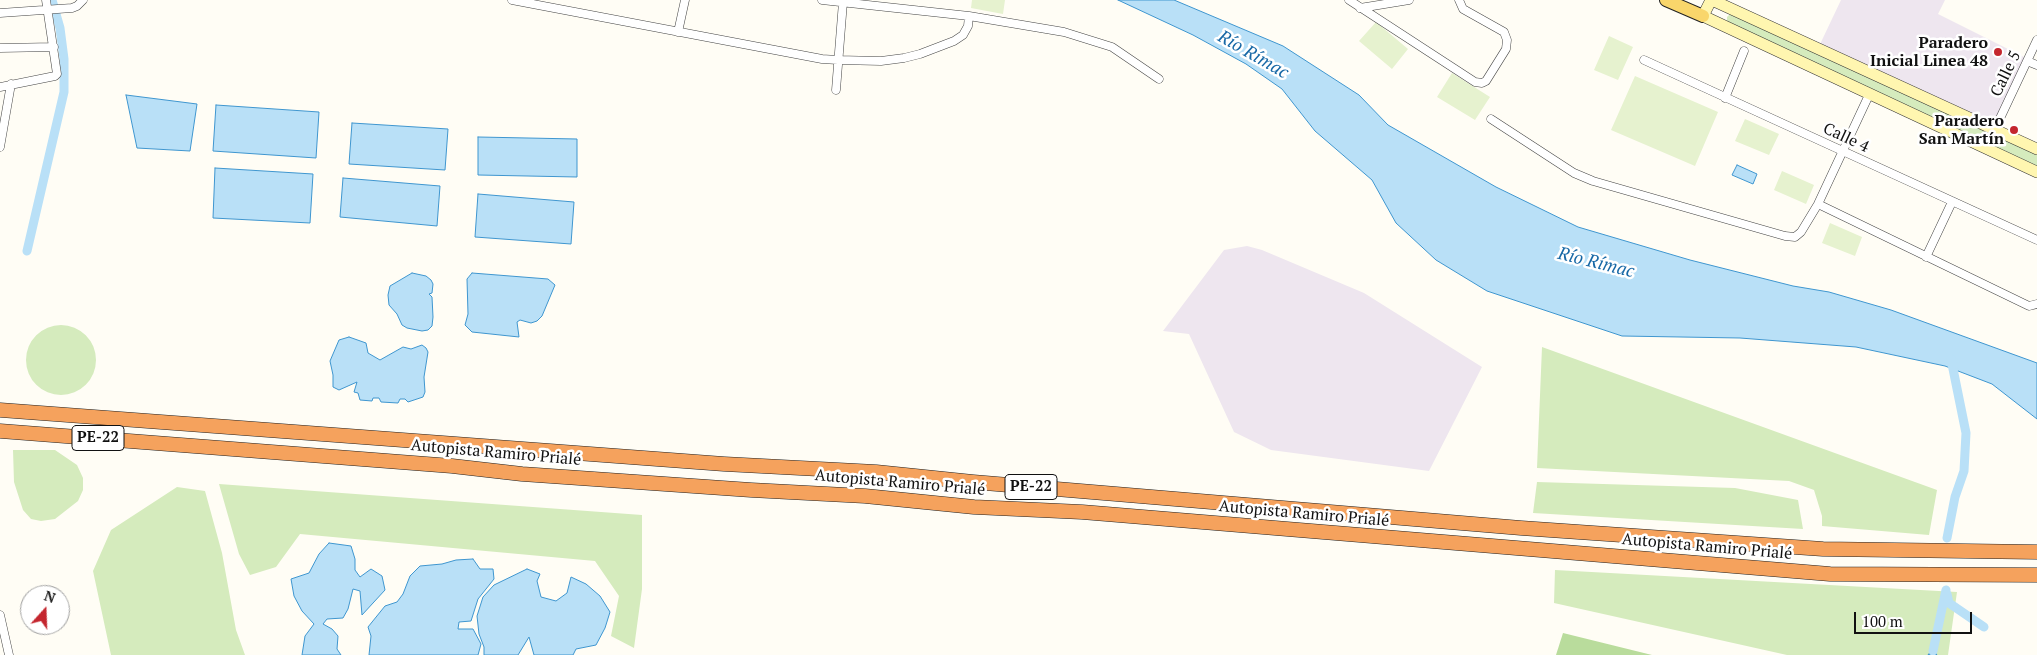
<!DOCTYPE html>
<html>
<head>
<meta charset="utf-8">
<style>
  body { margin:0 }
  #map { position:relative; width:2037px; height:655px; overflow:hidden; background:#fffdf5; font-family:"PT Serif",serif }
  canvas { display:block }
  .north { position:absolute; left:20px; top:585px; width:50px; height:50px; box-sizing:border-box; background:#fff; border:1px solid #a0a0a0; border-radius:50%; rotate:20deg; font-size:14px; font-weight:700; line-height:20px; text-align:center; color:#111 }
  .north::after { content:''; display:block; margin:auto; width:18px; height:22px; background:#c4262e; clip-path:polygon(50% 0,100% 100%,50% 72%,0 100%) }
  .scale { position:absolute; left:1854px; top:612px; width:118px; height:22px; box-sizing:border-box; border:2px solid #111; border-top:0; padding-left:6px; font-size:15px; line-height:18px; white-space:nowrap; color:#111; -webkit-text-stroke:4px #fff; paint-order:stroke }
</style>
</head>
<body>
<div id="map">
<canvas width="2037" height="655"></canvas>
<div class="north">N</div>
<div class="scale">100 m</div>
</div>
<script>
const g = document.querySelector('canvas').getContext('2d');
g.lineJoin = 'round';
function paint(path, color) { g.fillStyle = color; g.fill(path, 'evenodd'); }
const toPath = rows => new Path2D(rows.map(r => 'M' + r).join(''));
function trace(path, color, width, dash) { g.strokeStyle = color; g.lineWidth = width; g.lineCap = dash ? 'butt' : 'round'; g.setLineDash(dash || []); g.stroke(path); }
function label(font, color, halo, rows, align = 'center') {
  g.font = font + ' "PT Serif",serif'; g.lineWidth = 5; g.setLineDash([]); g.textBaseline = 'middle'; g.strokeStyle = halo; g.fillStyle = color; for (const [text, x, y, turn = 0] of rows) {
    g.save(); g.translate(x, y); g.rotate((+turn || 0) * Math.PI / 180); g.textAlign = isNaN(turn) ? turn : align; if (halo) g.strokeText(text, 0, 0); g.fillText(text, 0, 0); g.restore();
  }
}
paint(toPath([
  [1841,0,1945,0,1938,14,2026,58,1987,137,1813,59],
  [1247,246,1262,250,1364,293,1482,367,1429,471,1271,450,1234,432,1189,334,1163,331,1224,250]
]), '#eee6ef');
paint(toPath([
  [1730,14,1988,131,1983,141,1727,22,1727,17],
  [1999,135,2037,153,2037,166,1994,146],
  '26 360a35 35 0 1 1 70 0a35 35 0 1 1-70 0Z',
  [1542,347,1937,490,1929,535,1822,526,1822,516,1814,490,1789,481,1537,468],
  [13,450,55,450,77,465,83,478,83,490,78,501,55,519,41,521,31,519,23,510,14,482],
  [1537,482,1735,488,1798,500,1803,529,1533,513],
  [219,484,642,515,642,589,634,648,611,636,619,596,595,561,300,534,276,567,250,575,239,554],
  [177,487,205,491,222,553,236,630,245,655,111,655,93,571,111,530],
  [1555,570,1957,592,1948,655,1787,655,1554,603]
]), '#d5ebbd');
paint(toPath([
  [1563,633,1652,655,1556,655]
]), '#b9dc9c');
paint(toPath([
  [972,0,1005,0,1003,14,971,8],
  [1376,22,1408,49,1392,69,1359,41],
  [1609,36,1633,47,1618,80,1594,70],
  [1452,73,1490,97,1475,120,1437,97],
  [1635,76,1718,112,1695,166,1611,130],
  [1745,119,1779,134,1769,155,1735,141],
  [1782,171,1814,185,1806,204,1774,190],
  [1830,223,1862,237,1855,256,1822,243]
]), '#e6f2cf');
const water = toPath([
  [1118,0,1174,0,1283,46,1359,95,1388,125,1496,187,1578,227,1690,260,1793,286,1829,292,1891,310,2037,363,2037,419,1992,384,1945,366,1856,347,1740,338,1622,336,1487,291,1436,260,1396,223,1372,180,1315,131,1282,89,1246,64,1193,35,1118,0],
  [126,95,197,104,190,151,137,148,126,95],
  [216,105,319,112,316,158,213,151,216,105],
  [352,123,448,129,445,170,349,164,352,123],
  [478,137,577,139,577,177,478,175,478,137],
  [1737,165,1757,174,1753,184,1732,175,1737,165],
  [215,168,313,174,310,223,213,218,215,168],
  [343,178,440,186,437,226,340,217,343,178],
  [478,194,574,202,571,244,475,237,478,194],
  [412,273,426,276,431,280,433,284,432,293,429,294,432,297,433,317,432,326,428,330,422,331,407,328,402,325,397,314,389,305,388,295,390,286,412,273],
  [472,273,548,279,555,285,542,316,537,321,531,323,520,320,517,322,519,337,472,332,465,325,468,314,467,279,472,273],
  [349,337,366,343,368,353,380,360,403,347,411,349,422,345,426,348,428,352,424,377,425,392,423,397,408,402,405,399,400,399,398,403,381,402,379,398,373,398,372,401,360,400,358,393,354,392,357,382,339,390,333,387,333,375,330,361,339,340,349,337],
  [329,543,351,546,355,559,355,570,360,577,371,569,382,576,385,590,362,615,360,591,353,589,348,609,343,618,327,619,323,624,332,629,338,636,337,649,341,655,302,655,305,636,314,624,302,611,294,596,291,579,309,573,319,554,329,543],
  [473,559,480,569,493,569,494,579,478,599,471,621,459,622,458,629,473,629,481,644,478,655,369,655,371,636,368,627,385,606,397,602,403,594,410,576,420,566,442,564,456,560,473,559],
  [527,569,540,574,537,581,541,597,556,601,567,593,571,577,586,584,600,596,610,612,605,628,596,645,576,649,573,655,534,655,529,637,518,655,484,655,484,647,479,634,477,616,483,597,494,585,527,569]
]);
paint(water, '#b9e0f7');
trace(water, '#3f96cf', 1);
trace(toPath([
  [1929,655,1933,651,1936,655]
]), '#3f96cf', 2.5);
trace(toPath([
  [27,251,64,92,64,59,60,28,52,0],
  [1947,538,1955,497,1964,471,1966,433,1951,359],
  [1947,594,1949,603,1984,627],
  [1933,651,1946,590]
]), '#b9e0f7', 9);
const street = toPath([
  [512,0,822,59,838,60,881,61,904,58,920,54,954,41,963,35,968,26,969,16],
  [822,0,969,16,1064,32,1112,47,1159,79],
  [1349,0,1475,82,1482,83,1486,81,1506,49,1507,40,1504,32,1463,9,1459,0],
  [1360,8,1409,0],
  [0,13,72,8,77,6,83,0],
  [678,32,685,0],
  [0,48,54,47],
  [1644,60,2037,240],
  [2027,61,2037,65],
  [0,87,55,76,57,74,46,0],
  [836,90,843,2],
  [1725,98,1744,51],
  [1491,119,1574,173,1593,181,1785,236,1795,237,1801,232,1818,204,1869,95],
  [0,147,11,84],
  [1986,148,2037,40],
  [1818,204,2029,306,2037,304],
  [1926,257,1952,202],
  [0,615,9,655]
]);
const secondary = toPath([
  [1711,0,1703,16,2037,172],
  [1712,0,2037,149]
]);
const primary = toPath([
  [1666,0,1703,16]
]);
const highway = toPath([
  [0,410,724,464,876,472,973,482,1521,528,1823,549,2037,552],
  [0,431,452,466,522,474,751,490,865,496,974,507,1082,512,1830,574,2037,575]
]);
trace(street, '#444', 9);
trace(secondary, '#333', 12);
trace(primary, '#222', 14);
trace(highway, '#222', 15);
trace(street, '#fff', 8);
trace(secondary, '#fff6b0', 11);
trace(primary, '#f9d66b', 12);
trace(highway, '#f5a25d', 14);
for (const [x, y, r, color] of [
  [1998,52,5,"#c4262e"],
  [2014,130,5,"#c4262e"]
]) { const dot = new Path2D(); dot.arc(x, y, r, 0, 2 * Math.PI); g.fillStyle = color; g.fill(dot); trace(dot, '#fff', 2); }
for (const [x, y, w] of [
  [98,438,52],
  [1031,487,52]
]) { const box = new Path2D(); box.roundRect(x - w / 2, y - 12.5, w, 25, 4); g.fillStyle = '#fff'; g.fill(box); trace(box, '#111', 1); }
label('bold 15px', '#111', null, [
  ["PE-22",98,438],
  ["PE-22",1031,487]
]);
label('bold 16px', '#111', '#fff', [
  ["Paradero",1988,43],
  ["Inicial Linea 48",1988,61],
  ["Paradero",2004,121],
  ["San Martín",2004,139]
], 'right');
label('16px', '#111', '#fff', [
  ["Calle 5",2006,74,-64],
  ["Calle 4",1846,138,25],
  ["Autopista Ramiro Prialé",496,453,5],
  ["Autopista Ramiro Prialé",900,483,5],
  ["Autopista Ramiro Prialé",1304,514,5],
  ["Autopista Ramiro Prialé",1707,547,5]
]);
label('italic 18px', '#1768a6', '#fff', [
  ["Río Rímac",1253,55,30],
  ["Río Rímac",1596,263,14]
]);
</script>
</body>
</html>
